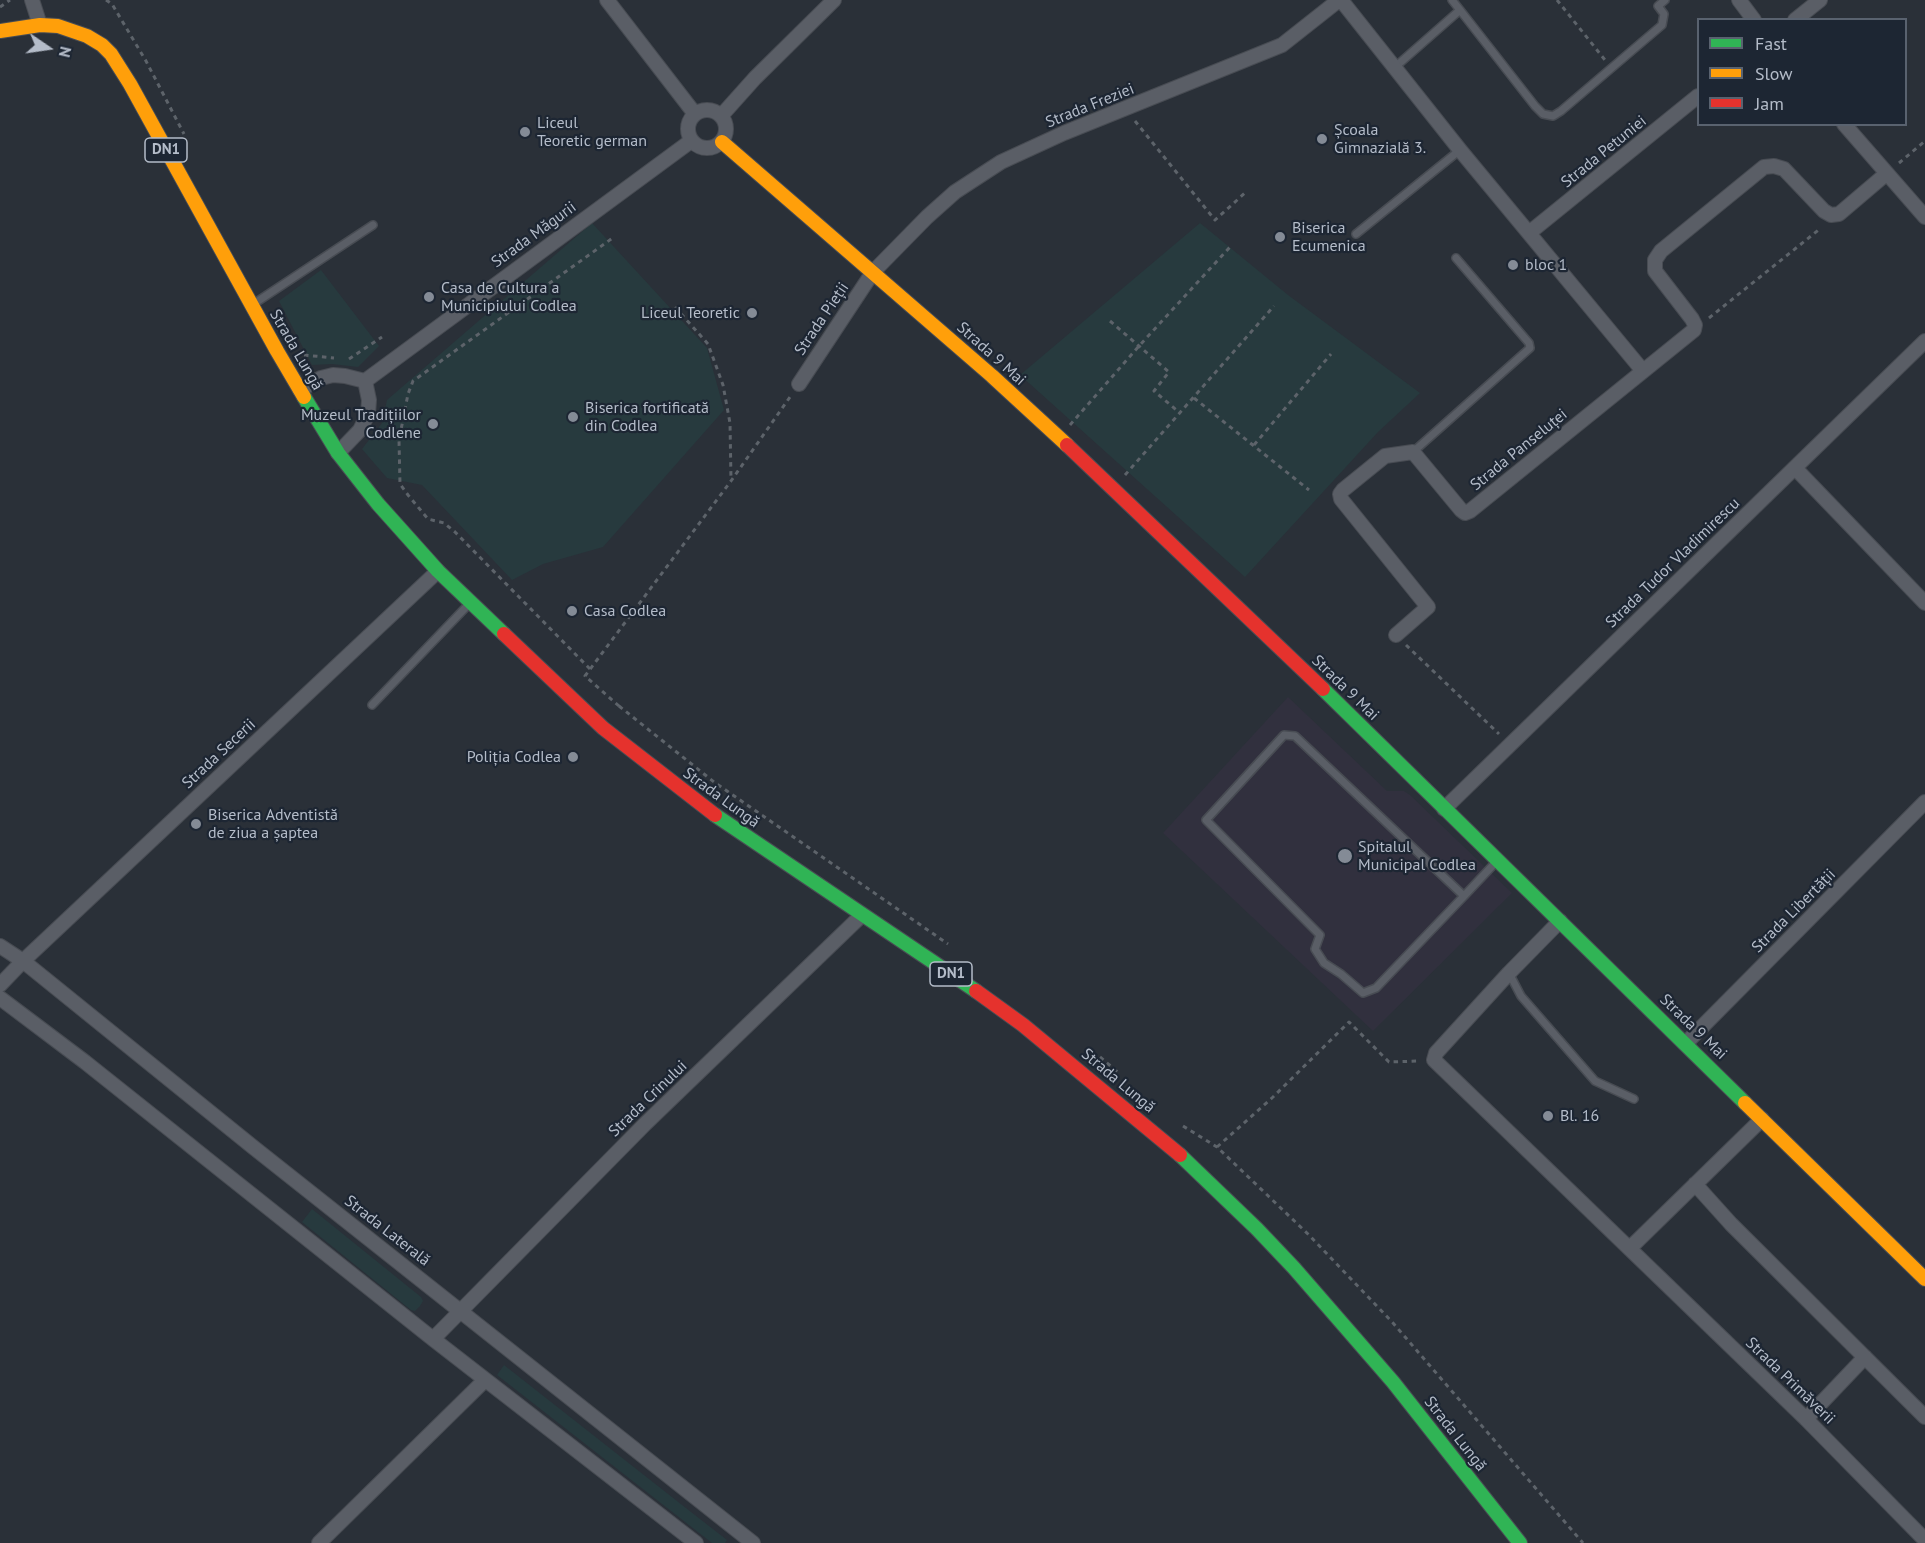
<!DOCTYPE html>
<html>
<head>
<meta charset="utf-8">
<style>
  body { margin:0 }
  #map { position:relative; width:1925px; height:1543px; overflow:hidden; background:#2a3038; font-family:"PT Sans",sans-serif }
  canvas { display:block }
  .legend { position:absolute; left:1697px; top:18px; width:210px; height:108px; box-sizing:border-box; background:#1d2633; border:2px solid #59626f; margin:0; padding:8px 10px; list-style:none; font-size:18px; color:#b4bcc9 }
  .legend li { display:flex; align-items:center; gap:12px; height:30px }
  .legend b { width:30px; border:2px solid #59626f }
  .north { position:absolute; left:18px; top:18px; width:60px; height:60px; -webkit-text-stroke:4px #1d2633; paint-order:stroke; rotate:103deg; font-size:16px; font-weight:700; line-height:24px; text-align:center; color:#b4bcc9 }
  .north::after { content:''; display:block; margin:auto; width:21px; height:27px; background:#b4bcc9; clip-path:polygon(50% 0,100% 100%,50% 72%,0 100%) }
</style>
</head>
<body>
<div id="map">
<canvas width="1925" height="1543"></canvas>
<ul class="legend">
<li><b style="height:8px;background:#30b455"></b>Fast</li>
<li><b style="height:8px;background:#ff9f0a"></b>Slow</li>
<li><b style="height:8px;background:#e5322d"></b>Jam</li>
</ul>
<div class="north">N</div>
</div>
<script>
const g = document.querySelector('canvas').getContext('2d');
g.lineJoin = 'round';
function paint(path, color) { g.fillStyle = color; g.fill(path, 'evenodd'); }
const toPath = rows => new Path2D(rows.map(r => 'M' + r).join(''));
function trace(path, color, width, dash) { g.strokeStyle = color; g.lineWidth = width; g.lineCap = dash ? 'butt' : 'round'; g.setLineDash(dash || []); g.stroke(path); }
function label(font, color, halo, rows, align = 'center') {
  g.font = font + ' "PT Sans",sans-serif'; g.lineWidth = 4.5; g.setLineDash([]); g.textBaseline = 'middle'; g.strokeStyle = halo; g.fillStyle = color; for (const [text, x, y, turn = 0] of rows) {
    g.save(); g.translate(x, y); g.rotate((+turn || 0) * Math.PI / 180); g.textAlign = isNaN(turn) ? turn : align; if (halo) g.strokeText(text, 0, 0); g.fillText(text, 0, 0); g.restore();
  }
}
paint(toPath([
  [1288,697,1387,791,1404,791,1410,795,1512,893,1373,1031,1163,833]
]), '#31303e');
paint(toPath([
  [592,223,707,348,724,410,603,547,543,564,512,580,422,485,387,478,362,449,382,423,387,400],
  [1200,223,1288,295,1420,393,1378,432,1245,577,1020,375],
  [321,270,379,346,358,367,332,364,312,365,279,301],
  [312,1209,421,1297,423,1301,420,1306,415,1311,411,1310,302,1222],
  [504,1365,691,1512,727,1540,725,1543,712,1543,497,1375]
]), '#273a3e');
const lane = toPath([
  [1452,0,1460,10],
  [1394,68,1460,10,1535,106,1543,114,1553,116,1561,111,1662,25,1664,14,1658,6,1665,0],
  [1356,234,1460,150],
  [255,303,373,225],
  [1413,452,1530,348,1529,343,1456,258],
  [372,705,468,605],
  [1464,896,1295,736,1284,735,1206,820,1320,935,1315,949,1324,963,1341,974,1363,993,1376,988,1464,896,1496,862],
  [1509,973,1521,996,1595,1081,1634,1099]
]);
const street = toPath([
  [32,0,40,25],
  [607,0,695,114],
  [1341,0,1460,150,1643,371],
  [1739,0,1754,20],
  [1795,20,1820,0],
  '688 129a19 19 0 1 1 38 0a19 19 0 1 1-38 0Z',
  [721,116,755,78,834,0],
  [1844,124,1925,217],
  [1529,233,1698,96],
  [365,381,691,141],
  [799,384,873,272,927,217,955,192,1001,162,1064,133,1282,45,1339,0],
  [300,390,321,378,333,375,345,376,365,381],
  [338,453,360,430,368,414,369,400,365,381],
  [1795,468,1925,603],
  [1396,635,1428,607,1341,499,1340,494,1343,490,1385,456,1413,452,1461,510,1465,513,1470,511,1694,330,1695,325,1692,319,1655,271,1655,260,1661,251,1764,167,1774,166,1784,169,1824,211,1831,215,1839,214,1886,174],
  [1444,809,1925,341],
  [1560,921,1509,973,1436,1053,1434,1060,1806,1419,1925,1540],
  [0,946,23,961,253,1147,753,1543],
  [0,985,23,961,438,571],
  [0,998,85,1062,433,1339,696,1543],
  [1686,1043,1925,802],
  [1695,1184,1731,1224,1925,1417],
  [1630,1248,1762,1119],
  [433,1339,645,1124,862,915],
  [1806,1419,1865,1357],
  [319,1543,485,1380]
]);
const fast = toPath([
  [304,397,338,453,378,504,438,571,504,634],
  [1323,689,1745,1103],
  [715,815,976,991],
  [1180,1155,1257,1229,1294,1268,1393,1382,1520,1543]
]);
const slow = toPath([
  [0,31,40,25,58,26,87,36,102,45,111,54,130,84,277,351,304,397],
  [722,142,992,376,1067,445],
  [1745,1103,1925,1279]
]);
const jam = toPath([
  [1067,445,1323,689],
  [504,634,603,728,715,815],
  [976,991,1023,1025,1180,1155]
]);
trace(lane, '#484c53', 10);
trace(street, '#484c53', 16);
trace(fast, '#484c53', 16);
trace(slow, '#484c53', 16);
trace(jam, '#484c53', 16);
trace(toPath([
  [106,0,112,4,146,61,184,134],
  [1557,0,1605,60],
  [0,7,10,0],
  [1135,121,1215,220,1246,192],
  [1899,163,1925,141],
  [675,307,708,344,723,385,730,423,731,480],
  [1709,318,1821,228],
  [1110,321,1169,372,1154,391,1180,413],
  [304,355,334,358],
  [349,359,382,337],
  [1194,398,1309,490],
  [1070,425,1139,346,1230,247],
  [1254,445,1331,354],
  [1125,475,1274,306],
  [1406,645,1499,734],
  [590,669,455,532,444,523,428,519,408,495,400,484,399,440,408,394,413,381,614,237],
  [619,706,714,782,948,944],
  [619,706,585,676,731,481,790,397],
  [1100,1057,1120,1074],
  [1183,1126,1217,1147,1309,1235,1393,1323,1583,1543],
  [1217,1147,1273,1097,1349,1022,1389,1062,1419,1061]
]), '#5d636a', 3, [4.5, 4.5]);
trace(lane, '#5a5e66', 7);
trace(street, '#5a5e66', 14);
trace(fast, '#30b455', 14);
trace(slow, '#ff9f0a', 14);
trace(jam, '#e5322d', 14);
for (const [x, y, r, color] of [
  [525,132,6,"#848b96"],
  [1322,139,6,"#848b96"],
  [1280,237,6,"#848b96"],
  [1513,265,6,"#848b96"],
  [429,297,6,"#848b96"],
  [752,313,6,"#848b96"],
  [573,417,6,"#848b96"],
  [433,424,6,"#848b96"],
  [572,611,6,"#848b96"],
  [573,757,6,"#848b96"],
  [196,824,6,"#848b96"],
  [1345,856,8,"#848b96"],
  [1548,1116,6,"#848b96"]
]) { const dot = new Path2D(); dot.arc(x, y, r, 0, 2 * Math.PI); g.fillStyle = color; g.fill(dot); trace(dot, '#1d2633', 2); }
for (const [x, y, w] of [
  [166,150,42],
  [951,974,42]
]) { const box = new Path2D(); box.roundRect(x - w / 2, y - 12, w, 24, 4.5); g.fillStyle = '#1d2633'; g.fill(box); trace(box, '#b4bcc9', 1.5); }
label('bold 15px', '#b4bcc9', null, [
  ["DN1",166,150],
  ["DN1",951,974]
]);
label('16px', '#b4bcc9', '#1d2633', [
  ["Strada Freziei",1090,106,-22],
  ["Strada Petuniei",1604,152,-39],
  ["Strada Măgurii",534,235,-36],
  ["Strada Pieții",822,319,-56],
  ["Strada Lungă",296,350,60],
  ["Strada 9 Mai",991,354,42],
  ["Strada Panseluței",1519,450,-39],
  ["Strada Tudor Vladimirescu",1673,563,-44],
  ["Strada 9 Mai",1345,688,44],
  ["Strada Secerii",219,754,-43],
  ["Strada Lungă",721,798,36],
  ["Strada Libertății",1794,911,-45],
  ["Strada 9 Mai",1693,1027,44],
  ["Strada Lungă",1118,1081,40],
  ["Strada Crinului",648,1099,-44],
  ["Strada Laterală",387,1231,38],
  ["Strada Primăverii",1790,1381,44],
  ["Strada Lungă",1455,1434,52]
]);
label('16px', '#b4bcc9', '#1d2633', [
  ["Liceul",537,123],
  ["Teoretic german",537,141],
  ["Școala",1334,130],
  ["Gimnazială 3.",1334,148],
  ["Biserica",1292,228],
  ["Ecumenica",1292,246],
  ["bloc 1",1525,265],
  ["Casa de Cultura a",441,288],
  ["Municipiului Codlea",441,306],
  ["Liceul Teoretic",740,313,"right"],
  ["Biserica fortificată",585,408],
  ["din Codlea",585,426],
  ["Muzeul Tradițiilor",421,415,"right"],
  ["Codlene",421,433,"right"],
  ["Casa Codlea",584,611],
  ["Poliția Codlea",561,757,"right"],
  ["Biserica Adventistă",208,815],
  ["de ziua a șaptea",208,833],
  ["Spitalul",1358,847],
  ["Municipal Codlea",1358,865],
  ["Bl. 16",1560,1116]
], 'left');
</script>
</body>
</html>
